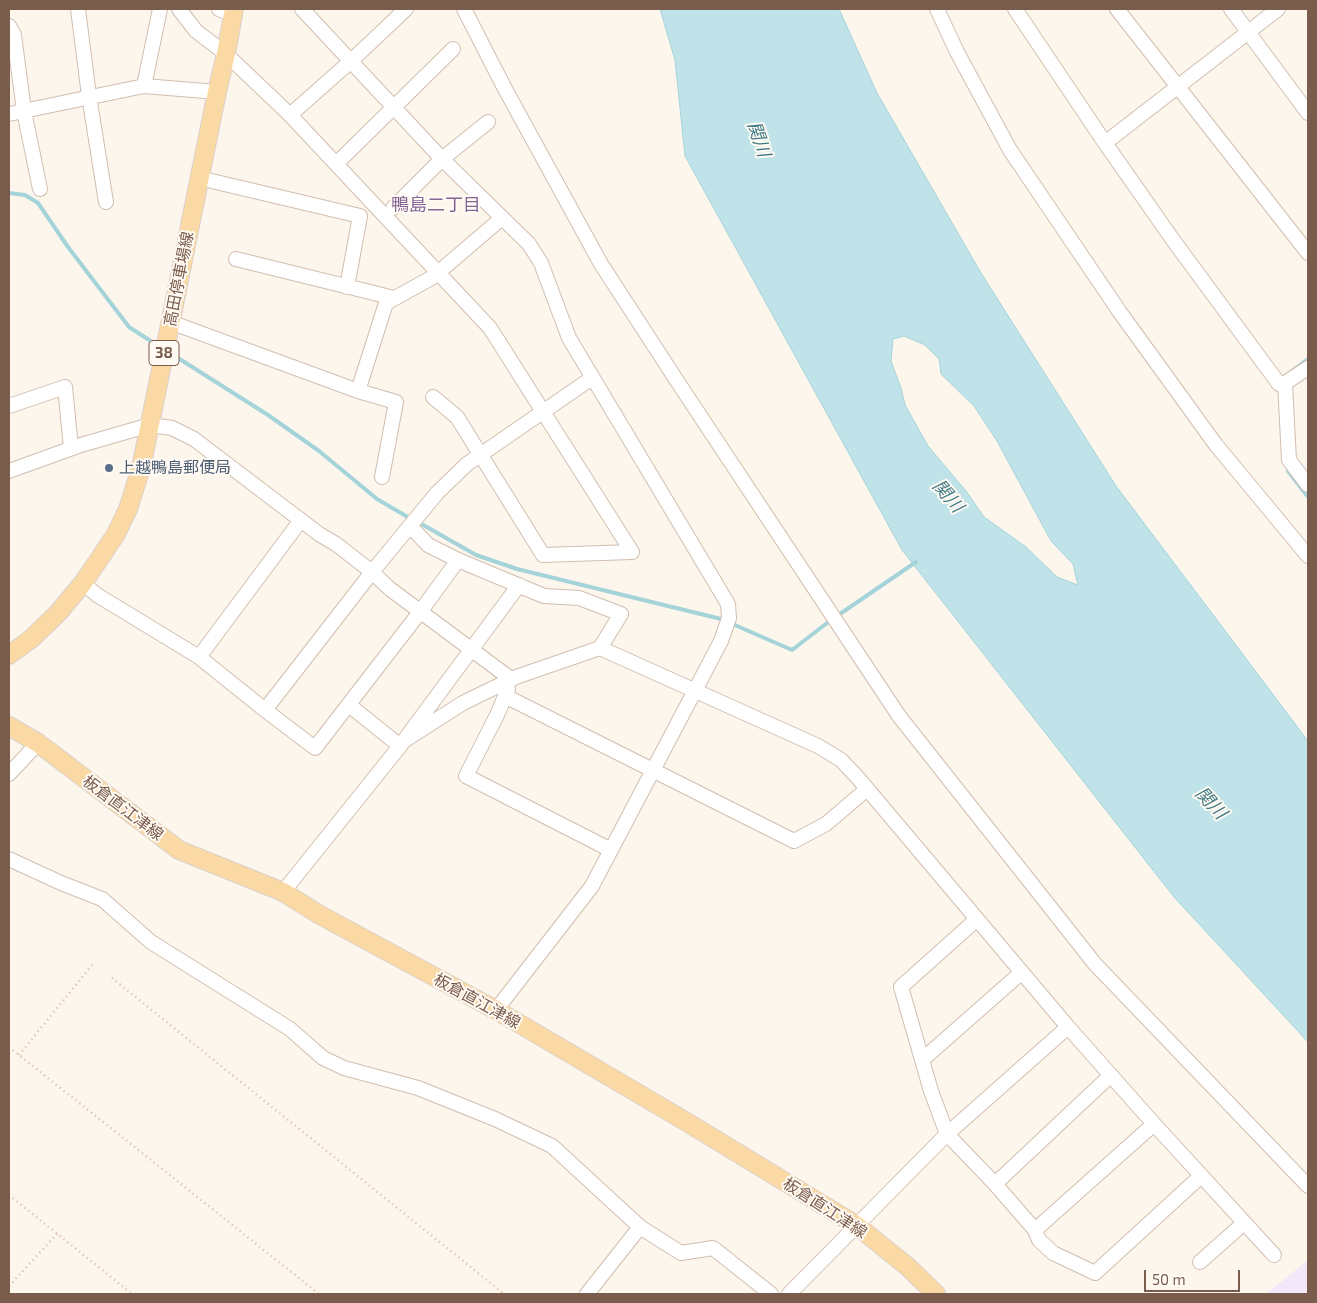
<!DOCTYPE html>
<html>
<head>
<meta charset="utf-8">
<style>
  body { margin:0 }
  #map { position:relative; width:1317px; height:1303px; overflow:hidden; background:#fdf6ec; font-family:"Exo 2",sans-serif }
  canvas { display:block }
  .frame { position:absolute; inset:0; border:10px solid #7a5c4d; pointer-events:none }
  .scale { position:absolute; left:1144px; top:1270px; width:96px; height:22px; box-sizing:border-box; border:2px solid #7a5c4d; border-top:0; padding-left:6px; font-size:15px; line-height:18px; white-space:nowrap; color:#7a5c4d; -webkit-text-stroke:4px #fffaf3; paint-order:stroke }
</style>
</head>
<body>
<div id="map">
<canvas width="1317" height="1303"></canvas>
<div class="frame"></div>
<div class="scale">50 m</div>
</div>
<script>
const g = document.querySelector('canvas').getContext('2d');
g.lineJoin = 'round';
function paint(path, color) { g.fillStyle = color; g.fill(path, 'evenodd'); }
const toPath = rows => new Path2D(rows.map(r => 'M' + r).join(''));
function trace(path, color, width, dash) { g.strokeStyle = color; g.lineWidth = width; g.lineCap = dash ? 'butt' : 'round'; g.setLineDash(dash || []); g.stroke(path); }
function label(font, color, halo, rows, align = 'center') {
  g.font = font + ' "Exo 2","Noto Sans JP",sans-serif'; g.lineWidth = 4; g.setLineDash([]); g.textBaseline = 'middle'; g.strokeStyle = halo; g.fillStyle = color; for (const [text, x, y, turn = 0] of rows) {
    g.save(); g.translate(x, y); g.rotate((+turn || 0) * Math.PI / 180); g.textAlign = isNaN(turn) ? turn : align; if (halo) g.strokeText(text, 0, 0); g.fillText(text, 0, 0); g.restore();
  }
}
paint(toPath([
  [1308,1260,1308,1294,1266,1294]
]), '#f3e8fa');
const water = toPath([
  [660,9,839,9,877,93,981,273,1116,486,1308,741,1308,1042,1174,897,902,550,685,156,675,60,660,9],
  [904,336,925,345,939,359,941,374,974,406,997,441,1051,541,1073,564,1078,585,1057,577,1026,547,984,517,966,491,928,446,905,405,901,388,891,361,893,339,904,336]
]);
paint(water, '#bfe3e8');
trace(water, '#a5d3da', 1);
trace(toPath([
  [9,193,25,195,38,203,68,247,129,327,160,347],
  [170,353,268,415,319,451,377,499,411,519],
  [1292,371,1308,359],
  [1288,471,1308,497],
  [418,522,476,555,517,569,721,619,792,650,831,620],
  [837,616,916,562]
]), '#a5d3da', 4);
const minor = toPath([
  [78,9,89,96,106,202],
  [179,9,196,31,226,54,290,115,351,61,406,9],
  [219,9,233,15],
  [302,9,442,159,529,244,541,263,569,338,728,604,729,618,721,641,592,886,496,1010],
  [464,9,504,87,601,264,679,384,899,716,1095,964,1308,1186],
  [937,9,957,52,1010,150,1119,311,1216,445,1308,556],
  [1015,9,1105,143,1173,240,1279,384,1285,383,1308,368],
  [1117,9,1308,253],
  [1231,9,1308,113],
  [9,26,14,35,24,111,40,189],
  [144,86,160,9],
  [9,114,144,86,217,92],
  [290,115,490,328,632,552,543,555,457,417,433,397],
  [1105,143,1278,9],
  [336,164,453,49],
  [199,178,360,216,347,287],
  [393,208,442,159,488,122],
  [236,259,394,298],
  [170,322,358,391,386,303,433,277,502,218],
  [1285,383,1289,460,1308,485],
  [358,391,396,402,382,477],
  [9,406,65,387,71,448],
  [9,471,81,445,150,425,172,428,194,439,319,534,336,544,372,572,390,589,511,679],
  [458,560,544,596,579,598,621,614,600,648],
  [83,583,97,595,199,657,265,710,372,572,437,493,467,464,592,378],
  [199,657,301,520],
  [508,689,497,715,466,776,611,850],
  [505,696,794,841,826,824,867,789],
  [349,705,400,746],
  [265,710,315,748,420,612,458,560,428,545,410,526],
  [405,740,463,703,516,677,600,648,818,746,841,760,858,778,1068,1027,1154,1124,1274,1255],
  [9,774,38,743],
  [9,859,61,883,102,899,151,942,290,1029,323,1058,344,1068,418,1088,495,1119,552,1146,640,1227,681,1253,713,1248,771,1294],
  [283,892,400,746,519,585],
  [977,919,901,987,931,1091,947,1134,995,1184,1035,1230,1039,1240,1053,1253,1095,1273,1201,1176],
  [922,1060,1022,972],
  [995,1184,1111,1075],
  [1035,1230,1154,1124],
  [1200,1262,1244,1223],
  [587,1294,640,1227],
  [789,1294,947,1134,1068,1027]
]);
const major = toPath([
  [9,655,31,639,59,612,83,583,102,555,116,534,128,509,141,468,217,92,226,54,234,9],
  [9,726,38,743,179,850,283,892,320,915,496,1010,685,1121,856,1225,908,1267,936,1294]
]);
trace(minor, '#d1beb0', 16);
trace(major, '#dad1cd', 20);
trace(toPath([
  [112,978,504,1294],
  [9,1047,319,1294],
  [19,1055,93,964],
  [9,1195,132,1294],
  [9,1286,57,1234]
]), '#d9b8a5', 2.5, [1, 4]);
trace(minor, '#fff', 14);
trace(major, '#fbd9a5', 18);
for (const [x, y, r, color] of [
  [109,468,5,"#5c6f8a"]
]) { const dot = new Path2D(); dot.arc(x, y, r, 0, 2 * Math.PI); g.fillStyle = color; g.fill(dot); trace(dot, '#fffaf3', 2); }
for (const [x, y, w] of [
  [164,353,30]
]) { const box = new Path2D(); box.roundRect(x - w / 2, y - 12.5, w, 25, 4); g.fillStyle = '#fffaf3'; g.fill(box); trace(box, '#7a5c4d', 1); }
label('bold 15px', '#7a5c4d', null, [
  ["38",164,353]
]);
label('16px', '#7a5c4d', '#fffaf3', [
  ["高田停車場線",179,279,-79],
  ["板倉直江津線",123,808,37],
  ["板倉直江津線",477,1001,29],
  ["板倉直江津線",825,1208,33]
]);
label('16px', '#4e5e75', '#fffaf3', [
  ["上越鴨島郵便局",119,468]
], 'left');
label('italic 18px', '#437c86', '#fffaf3', [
  ["関川",759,139,71],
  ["関川",948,496,49],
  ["関川",1211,803,47]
]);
label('18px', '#846695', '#fffaf3', [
  ["鴨島二丁目",436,205]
]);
</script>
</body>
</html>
